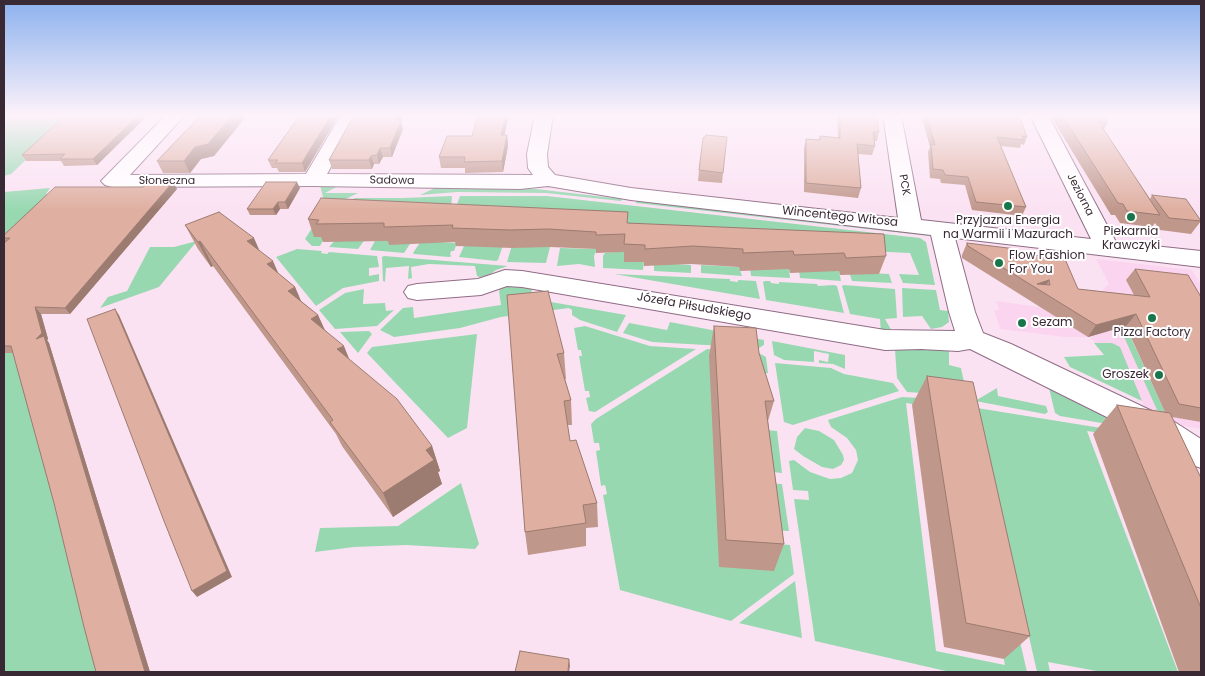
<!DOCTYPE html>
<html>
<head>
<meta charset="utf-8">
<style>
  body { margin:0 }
  #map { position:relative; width:1205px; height:676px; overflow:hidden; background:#fbe2f3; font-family:Poppins,sans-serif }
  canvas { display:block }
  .frame { position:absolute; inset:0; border:5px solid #392934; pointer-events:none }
</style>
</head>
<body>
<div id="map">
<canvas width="1205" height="676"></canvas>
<div class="frame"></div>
</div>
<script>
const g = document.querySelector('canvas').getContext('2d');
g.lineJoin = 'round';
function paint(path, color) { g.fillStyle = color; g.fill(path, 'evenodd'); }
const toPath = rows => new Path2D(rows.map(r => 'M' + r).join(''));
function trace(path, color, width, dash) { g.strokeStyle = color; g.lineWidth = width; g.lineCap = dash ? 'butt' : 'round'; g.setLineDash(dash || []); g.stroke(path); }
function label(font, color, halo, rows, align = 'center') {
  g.font = font + ' Poppins,sans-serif'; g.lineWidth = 4; g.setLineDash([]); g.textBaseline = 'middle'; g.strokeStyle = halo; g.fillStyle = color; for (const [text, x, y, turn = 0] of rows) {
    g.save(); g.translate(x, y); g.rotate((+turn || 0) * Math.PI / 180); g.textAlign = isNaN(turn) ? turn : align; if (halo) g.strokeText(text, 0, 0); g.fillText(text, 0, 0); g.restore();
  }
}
paint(toPath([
  [1096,259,1192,270,1201,285,1201,429,1151,420,1142,401,1090,337,1065,337,1000,329,994,310,999,310,996,301,1053,309,1109,303,1103,289,1109,284]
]), '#fbd4ef');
paint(toPath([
  [4,115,74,115,11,174,4,176],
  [320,185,340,185,325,193,358,193,321,211,324,201],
  [437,187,536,189,622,199,621,201,546,193,457,192,420,195],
  [50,188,46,194,59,193,4,255,4,192],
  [452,196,451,210,314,237,325,237,320,246,312,246,305,239,321,214,355,198,403,198],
  [460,196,547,196,920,238,926,242,935,285,903,283,899,274,919,275,910,253,627,240,454,213],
  [636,200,924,233,930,236,636,203],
  [337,238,366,238,358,249,329,247],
  [376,239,412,241,404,253,370,250],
  [197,241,159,287,100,308,108,297,127,291,150,247,174,247],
  [421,241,457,243,454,251,451,251,450,255,452,256,449,257,414,254,413,253],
  [503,245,498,260,496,261,459,257,464,246],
  [512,245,550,247,546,263,507,262],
  [560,248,597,249,594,256,595,267,579,264,557,266],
  [297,249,322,251,321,253,327,254,329,252,377,256,379,267,369,268,369,276,379,274,379,281,343,288,316,306,276,257],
  [625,251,644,262,643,270,603,268,603,256,605,253],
  [384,256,508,266,496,270,488,276,479,277,477,276,475,266,429,264,411,267,412,278,408,279,409,266,386,268,385,282,383,281,382,257],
  [654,263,691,265,691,273,654,271],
  [701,265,739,267,742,276,701,273],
  [750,267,789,269,790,278,751,276],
  [799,270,839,271,841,281,800,278],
  [849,272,889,274,892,283,852,281],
  [614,274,730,279,730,281,738,282,738,280,756,281,760,299],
  [765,281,770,281,771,283,779,284,779,282,817,284,818,286,834,285,837,286,844,313,766,300,763,282],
  [844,285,895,289,897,318,885,319,893,333,881,333,880,319,850,314,842,286],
  [503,286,534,286,528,298,626,315,617,332,580,320,572,315,572,310,569,308,501,317,460,328,394,337,380,330,403,308,413,307,414,318,501,305,499,291],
  [902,288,936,290,940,310,948,311,949,322,942,327,931,329,922,316,903,317],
  [364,289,363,304,385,303,386,311,394,310,377,326,335,329,319,310,345,293],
  [670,322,764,340,764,345,759,348,652,342,623,333,629,323,667,330],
  [1125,325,1126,327,1167,416,1157,410,1120,328],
  [585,326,650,346,696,349,595,412,589,411,586,398,590,397,589,391,585,391,579,356,582,356,581,350,578,350,574,328],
  [369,331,372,334,358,353,340,332],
  [477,334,467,428,448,438,367,353,372,347],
  [772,341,845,355,845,369,833,364,819,363,819,360,828,362,829,354,814,351,814,362,784,360,774,355],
  [1094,343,1112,343,1120,347,1142,401,1070,367,1064,357,1104,355],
  [932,348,949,351,949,365,961,368,967,396,907,392,897,378,895,350],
  [707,349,759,353,766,357,768,373,763,374,779,544,790,545,794,574,731,621,620,590,603,495,607,494,605,485,601,486,596,451,600,450,599,443,594,443,591,424,596,419],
  [4,353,14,353,102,672,4,672],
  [775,363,831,368,844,374,893,383,899,391,793,425,784,422],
  [997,388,998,396,1046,406,1048,412,1045,414,975,401],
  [1049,388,1155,432,1060,416,1055,413],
  [902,397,968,401,958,411,906,403,936,651,1005,665,998,628,1018,633,1027,672,950,672,815,641,794,499,809,500,808,491,793,490,789,461,794,460,810,472,830,479,841,478,852,473,858,460,856,450,847,438,831,427,828,420],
  [977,408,1157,437,1145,440,1087,431,1178,672,1102,672,1048,662,1050,672,1037,672],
  [805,428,819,431,834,440,843,455,844,460,841,465,833,469,822,467,803,456,794,449,797,437],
  [766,430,777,431,782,473,762,471],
  [461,483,479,544,475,549,406,545,354,547,315,552,320,528,398,526],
  [764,483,782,484,789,531,769,530],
  [795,581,802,638,739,623]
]), '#98d8b1');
const minor = toPath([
  [166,115,185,115,130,175,306,174,341,115,359,115,327,174,533,175,528,168,527,154,535,115,553,115,547,154,548,167,555,175,631,188,898,218,883,115,901,115,921,220,1091,239,1030,115,1048,115,1116,242,1201,251,1201,267,955,238,975,312,983,333,1011,344,1173,421,1201,439,1201,468,1190,464,1151,439,970,349,958,351,921,349,885,350,522,287,507,286,481,295,417,300,408,298,404,292,408,286,417,284,478,279,505,270,522,271,885,330,955,331,949,312,931,235,631,200,548,186,520,189,313,186,112,187,105,185,101,181,105,177,166,115]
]);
trace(minor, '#906c86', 2);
paint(minor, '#fff');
paint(toPath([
  [66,115,148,115,97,165,64,166,61,161,26,161,22,155],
  [201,115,244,115,243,117,244,119,214,156,201,159,190,173,163,173,157,161],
  [300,115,339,115,305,172,279,172,277,168,272,168,268,160],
  [354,115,404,115,401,122,403,129,392,157,383,157,379,164,374,164,372,169,332,169,329,160],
  [478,115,509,115,504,135,507,135,508,146,503,172,465,173,465,168,441,168,439,157,472,136],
  [837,115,877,115,879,132,877,141,874,141,875,146,872,155,858,154,861,188,858,198,804,192,804,148,806,139,819,140,820,136,838,138],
  [921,115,1019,115,1027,137,1024,145,1021,144,1020,148,1001,146,1026,207,1022,216,972,210,965,185,941,183,940,179,930,178,928,152,930,147],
  [1050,115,1103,115,1108,122,1104,129,1150,199,1152,195,1201,221,1191,234,1160,230,1155,223,1152,227,1120,223,1115,215,1111,215],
  [699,170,723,173,722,183,698,181],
  [300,188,288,209,280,209,276,215,250,215,247,209],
  [177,189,70,314,41,314,48,339,47,340,49,343,150,672,96,672,54,503,13,353,4,353,4,243,5,242,4,240,4,235],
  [308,219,628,223,886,256,879,274,840,275,839,271,790,273,789,269,740,271,739,267,691,264,644,266,644,262,624,262,624,252,596,253,596,249,550,247,512,248,456,246,455,242,389,245,388,241,323,242,321,237,314,237],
  [185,225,260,251,279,274,295,287,301,301,318,315,325,330,350,360,432,446,440,471,438,472,442,484,393,517,342,446,336,434,213,266,211,267,198,249],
  [967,243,1018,253,1078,289,1134,295,1126,280,1135,269,1201,297,1201,422,1172,417,1201,478,1201,672,1179,672,1093,434,1117,405,1165,412,1126,326,1088,337,962,258,962,255],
  [507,295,564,353,566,379,565,379,571,400,572,425,567,425,570,441,597,503,598,527,586,528,586,546,528,555,525,532],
  [714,326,759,353,774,401,768,421,784,544,774,571,719,567,709,356],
  [927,376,1030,636,1004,659,944,647,912,405]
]), '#c0978b');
paint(toPath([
  [139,115,148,115,97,165,93,159],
  [233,115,244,115,243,117,244,119,214,156,201,159,190,173,184,161,195,147],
  [331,115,339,115,305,172,302,163],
  [399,115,404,115,401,122,403,129,392,157,390,148,396,120],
  [506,115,509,115,502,146,501,135],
  [507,135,508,146,503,172,502,161],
  [380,148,383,157,379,164,377,155],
  [371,156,374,164,372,169,369,160],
  [173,182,177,189,70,314,65,308],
  [297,182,300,188,288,209,285,202],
  [278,202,280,209,276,215,273,209],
  [254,238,265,263,247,241],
  [200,241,213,266,211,267,198,242],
  [273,261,284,286,267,264],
  [1049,280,1042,292,1037,284],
  [295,287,306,313,288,291],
  [35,307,41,314,48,339,47,340,49,343,150,672,145,672,36,339],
  [115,309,119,315,232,577,197,597,192,591],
  [1136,314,1126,326,1088,337,1096,325],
  [318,315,329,340,311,319],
  [344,346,354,371,337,349],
  [432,446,440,471,438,472,442,484,393,517,383,493,426,450],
  [569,659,570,666,569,672,568,672]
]), '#9c7b71');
const building = toPath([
  [66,115,139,115,93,159,60,159,65,154,22,155,66,115],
  [201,115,233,115,208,144,195,147,184,161,157,161,201,115],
  [300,115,331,115,302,163,275,163,278,160,268,160,300,115],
  [354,115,399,115,396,120,401,120,390,148,380,148,377,155,371,156,369,160,329,160,354,115],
  [478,115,506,115,501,135,507,135,502,161,464,162,465,157,439,157,447,136,472,136,478,115],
  [840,115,877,115,879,132,873,132,875,146,857,144,861,188,806,183,806,139,820,140,820,136,840,138,840,115],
  [926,115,1019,115,1027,137,1022,136,1024,140,997,137,1026,207,976,202,968,177,945,175,943,170,933,169,931,144,935,145,926,115],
  [1062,115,1103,115,1108,122,1098,121,1160,215,1127,211,1123,204,1118,203,1062,115],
  [706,135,727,137,723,173,699,170,703,138,706,135],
  [146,182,173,182,65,308,35,307,42,333,36,339,44,336,145,672,96,672,84,627,54,503,11,346,4,346,4,243,10,238,4,238,4,235,55,187,143,187,146,182],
  [266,182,297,182,285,202,278,202,273,209,247,209,266,182],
  [1152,195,1186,199,1201,221,1169,218,1152,195],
  [321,198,628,212,627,223,884,234,886,256,846,258,844,253,794,255,793,251,743,253,743,249,693,246,645,249,645,245,624,244,625,234,596,235,596,232,548,229,510,230,452,228,453,225,384,227,384,223,316,224,319,220,308,219,321,198],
  [219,212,254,238,247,241,273,261,267,264,295,287,288,291,318,315,311,319,344,346,337,349,397,399,432,446,426,450,434,460,383,493,330,422,333,420,200,241,198,242,185,225,219,212],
  [967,243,1016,249,1018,253,1065,259,1078,289,1150,297,1135,269,1188,275,1201,297,1201,408,1179,404,1136,314,1096,325,968,246,967,243],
  [1049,280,1050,285,1037,284,1049,280],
  [548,291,564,353,557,354,571,400,564,401,570,441,576,440,597,503,583,505,586,523,525,532,507,295,548,291],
  [115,309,227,571,192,591,164,521,87,319,115,309],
  [714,326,756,328,759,353,774,401,765,401,784,544,726,540,714,326],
  [927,376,973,382,1030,636,966,623,927,376],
  [1117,405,1170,413,1201,478,1201,608,1117,405],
  [520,651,569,659,568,672,515,672,520,651]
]);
paint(building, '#dfb0a2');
trace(building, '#9c7b71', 1);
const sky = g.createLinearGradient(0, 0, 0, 210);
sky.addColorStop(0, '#8cb1ee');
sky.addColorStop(0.55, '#fdf2fa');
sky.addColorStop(1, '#fdf2fa00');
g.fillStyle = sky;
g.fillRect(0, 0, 1205, 210);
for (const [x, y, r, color] of [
  [1008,206,5,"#19754a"],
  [1131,217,5,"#19754a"],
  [999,263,5,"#19754a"],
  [1152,318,5,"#19754a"],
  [1022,323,5,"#19754a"],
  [1159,375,5,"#19754a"]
]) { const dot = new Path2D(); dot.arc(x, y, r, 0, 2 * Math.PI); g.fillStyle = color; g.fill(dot); trace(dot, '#fff', 2); }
label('11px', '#392934', '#fff', [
  ["Słoneczna",167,181],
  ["Sadowa",392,181,1],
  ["PCK",904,185,80],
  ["Jeziorna",1080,195,63]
]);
label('12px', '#392934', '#fff', [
  ["Wincentego Witosa",840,217,6],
  ["Józefa Piłsudskiego",694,307,10]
]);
label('12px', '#392934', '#fff', [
  ["Przyjazna Energia",1008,221],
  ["na Warmii i Mazurach",1008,235],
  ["Piekarnia",1131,232],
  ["Krawczyki",1131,246],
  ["Flow Fashion",1009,256,"left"],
  ["For You",1009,270,"left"],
  ["Sezam",1032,323,"left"],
  ["Pizza Factory",1152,333],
  ["Groszek",1149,375,"right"]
]);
</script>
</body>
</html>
